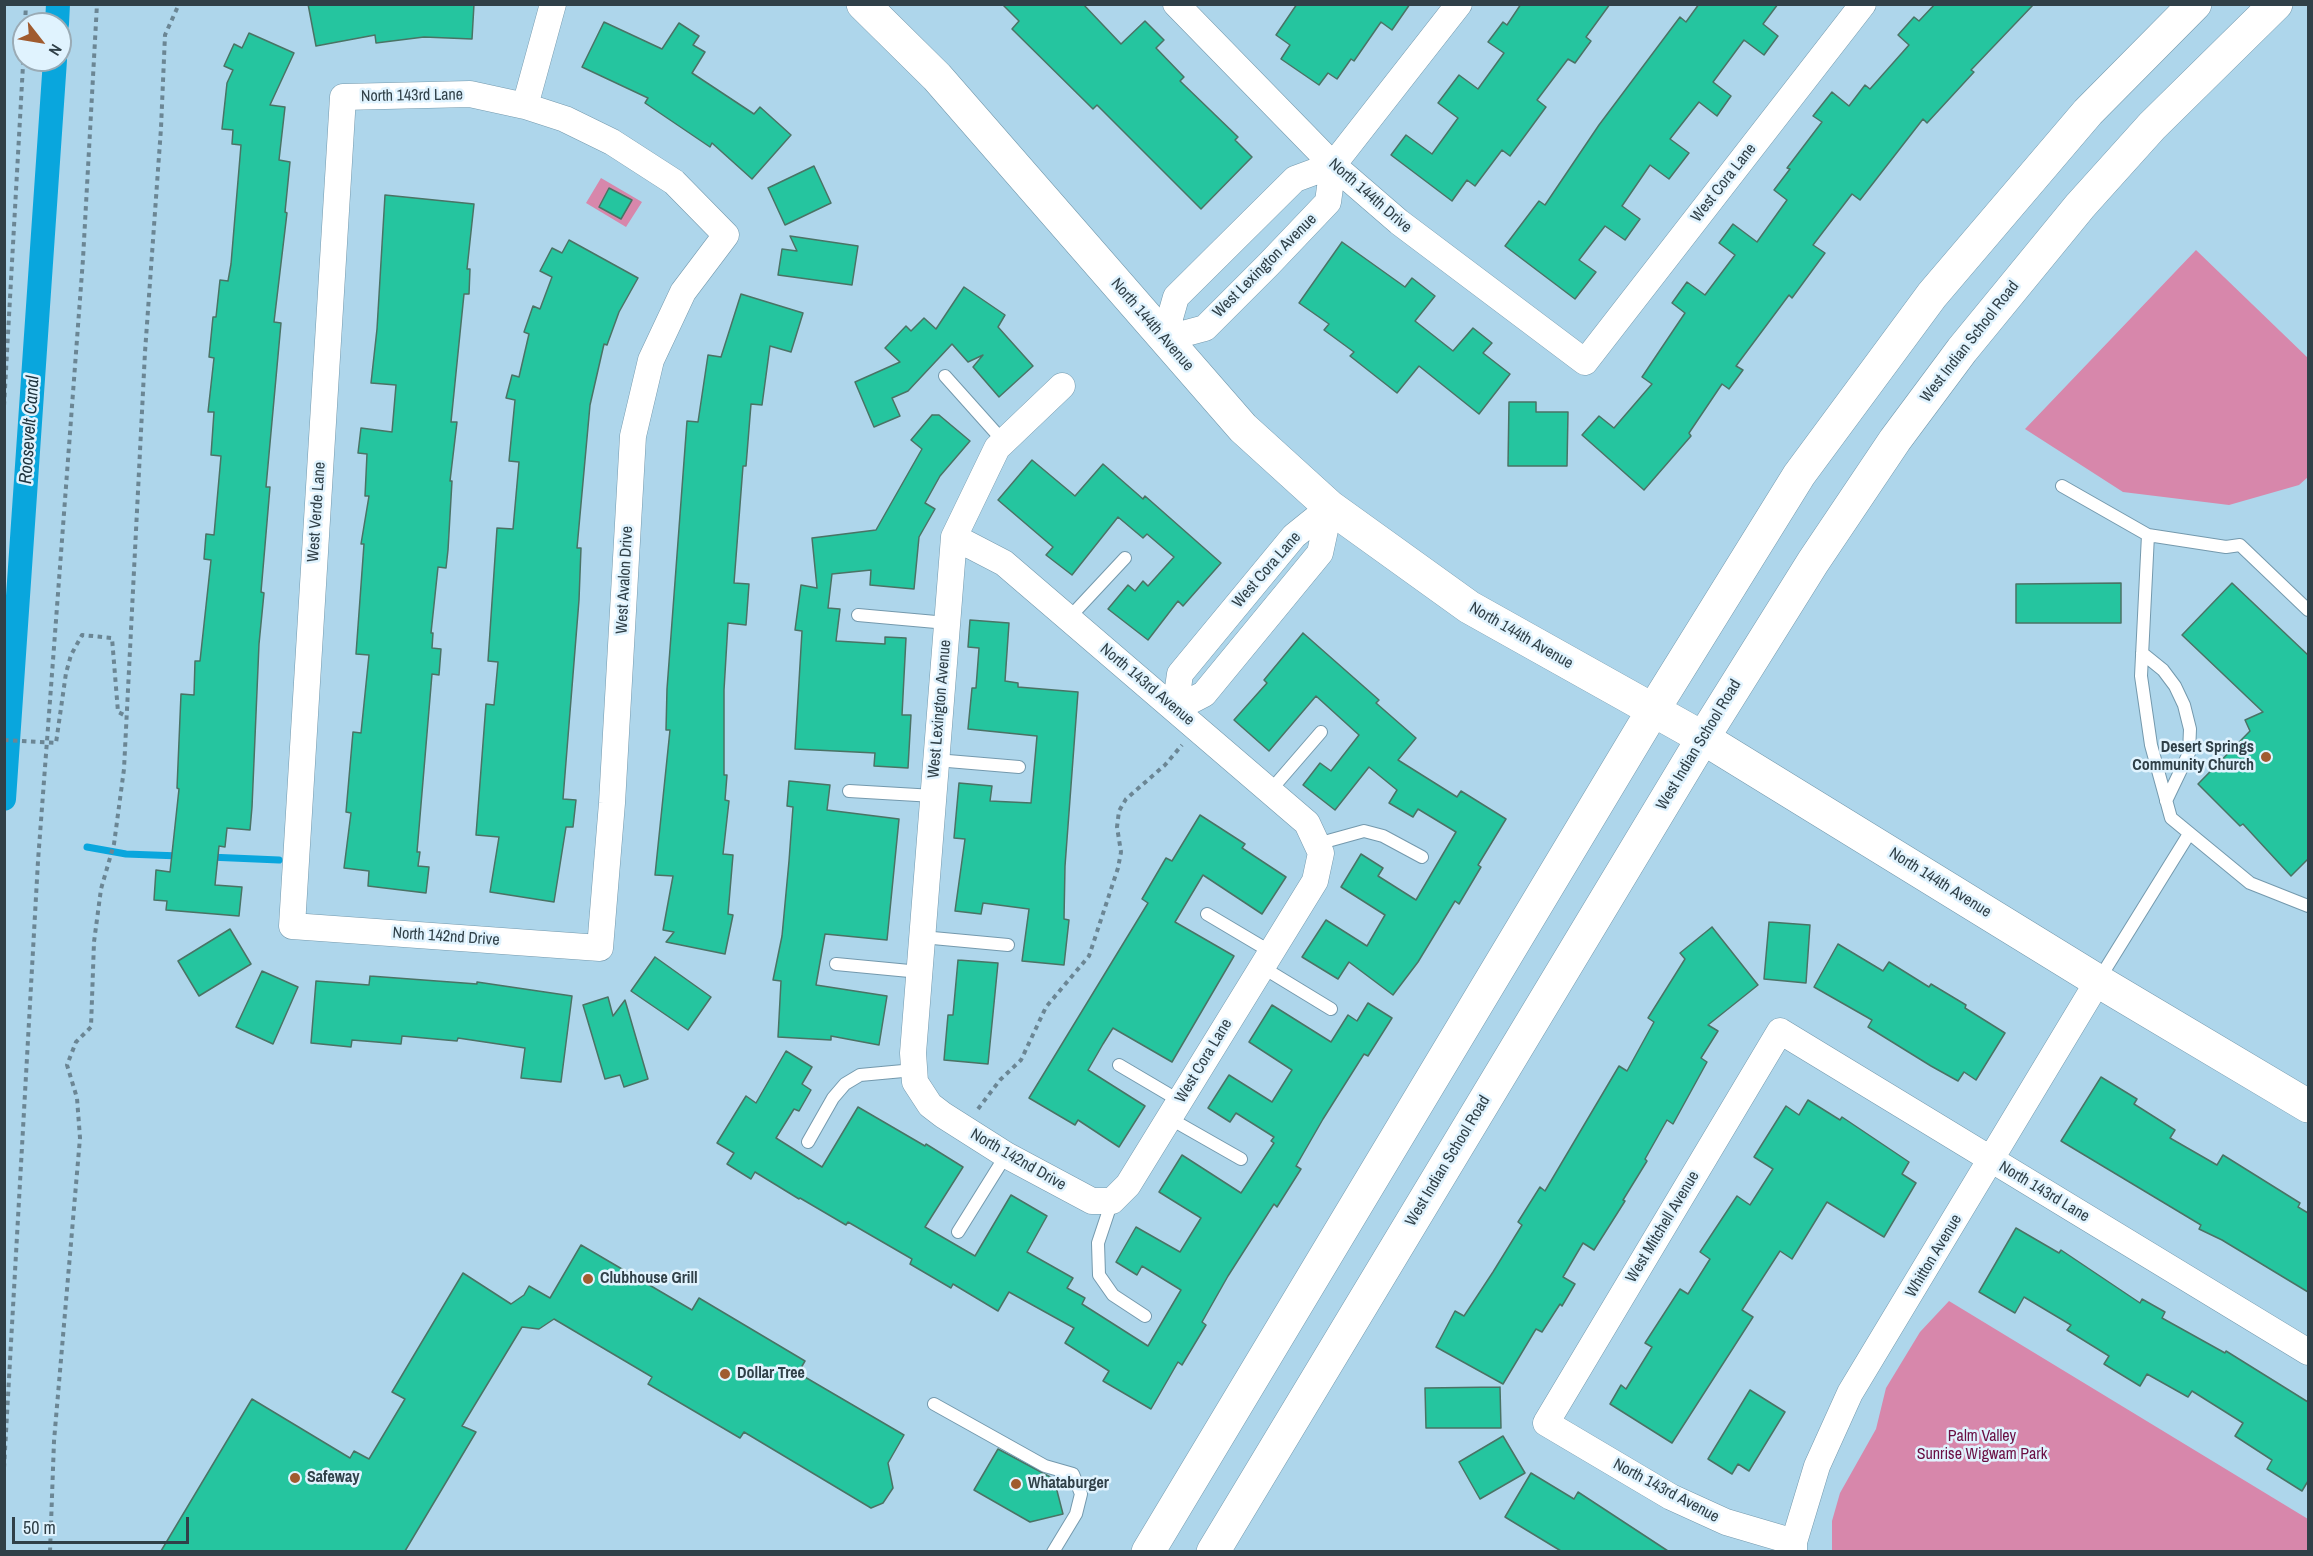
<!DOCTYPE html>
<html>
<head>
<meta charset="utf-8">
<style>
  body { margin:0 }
  #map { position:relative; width:2313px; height:1556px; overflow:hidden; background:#aed6eb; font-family:"Archivo Narrow",sans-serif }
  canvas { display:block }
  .frame { position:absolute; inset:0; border:6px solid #304048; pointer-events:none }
  .north { position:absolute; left:12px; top:12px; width:60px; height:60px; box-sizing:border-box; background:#e0f3fe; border:2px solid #9aabb5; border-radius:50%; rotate:121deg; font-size:16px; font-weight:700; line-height:24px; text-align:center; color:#304048 }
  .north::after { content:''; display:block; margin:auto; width:21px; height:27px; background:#a05b2f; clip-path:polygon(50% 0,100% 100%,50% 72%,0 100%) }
  .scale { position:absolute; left:12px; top:1517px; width:177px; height:27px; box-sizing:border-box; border:3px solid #304048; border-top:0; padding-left:8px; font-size:18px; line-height:21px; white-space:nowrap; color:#304048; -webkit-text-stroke:4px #e0f3fe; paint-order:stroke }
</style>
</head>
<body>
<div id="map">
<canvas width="2313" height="1556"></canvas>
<div class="frame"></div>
<div class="north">N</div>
<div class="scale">50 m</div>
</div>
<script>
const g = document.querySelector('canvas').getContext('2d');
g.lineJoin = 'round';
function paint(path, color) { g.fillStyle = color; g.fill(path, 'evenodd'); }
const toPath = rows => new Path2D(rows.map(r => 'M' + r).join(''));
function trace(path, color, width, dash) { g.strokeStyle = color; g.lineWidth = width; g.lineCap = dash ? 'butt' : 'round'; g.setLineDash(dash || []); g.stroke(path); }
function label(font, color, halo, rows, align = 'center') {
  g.font = font + ' "Archivo Narrow",sans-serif'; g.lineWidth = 5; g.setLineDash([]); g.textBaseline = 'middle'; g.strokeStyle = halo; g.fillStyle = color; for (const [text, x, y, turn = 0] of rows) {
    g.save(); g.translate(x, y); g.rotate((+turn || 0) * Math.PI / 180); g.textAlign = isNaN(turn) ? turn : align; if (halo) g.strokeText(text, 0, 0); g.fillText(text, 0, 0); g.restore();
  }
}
paint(toPath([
  [601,178,642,202,626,227,586,203],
  [2196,250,2308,358,2308,477,2299,485,2229,505,2123,492,2025,429],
  [1949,1301,2308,1519,2308,1551,1832,1551,1832,1521,1840,1493,1876,1429,1886,1388,1920,1332]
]), '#d787ab');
trace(toPath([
  [87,847,126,854,180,856],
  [209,857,279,860]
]), '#09a6dd', 7);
trace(toPath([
  [57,24,58,4],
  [4,799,55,60]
]), '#09a6dd', 24);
const building = toPath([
  [308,4,474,4,472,39,424,37,376,43,375,35,316,46,308,4],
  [1002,4,1083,4,1121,44,1145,21,1164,40,1156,48,1184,77,1180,81,1238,137,1235,140,1252,157,1201,209,1097,105,1093,109,1012,29,1019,21,1002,4],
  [1297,4,1410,4,1392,30,1381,22,1354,61,1351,59,1337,79,1328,73,1319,85,1281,59,1290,45,1276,35,1297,4],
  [1521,4,1610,4,1586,37,1591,41,1575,63,1568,59,1537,100,1546,107,1510,156,1502,150,1475,186,1467,180,1452,201,1391,155,1406,135,1432,154,1458,118,1438,103,1459,75,1478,89,1504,53,1488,42,1503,22,1507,25,1521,4],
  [1699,4,1778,4,1763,24,1778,36,1764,55,1744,40,1713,82,1731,96,1717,116,1699,102,1670,139,1689,153,1669,179,1650,165,1622,206,1640,219,1625,240,1605,226,1579,260,1596,272,1575,299,1505,246,1539,201,1545,205,1599,125,1680,17,1686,22,1699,4],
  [1935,4,2034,4,1971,70,1974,72,1927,123,1923,119,1860,200,1852,194,1813,245,1825,253,1792,298,1789,295,1736,366,1743,370,1729,389,1722,384,1689,433,1691,436,1644,490,1582,435,1599,416,1614,428,1652,384,1642,377,1685,313,1672,303,1687,282,1705,295,1735,255,1719,243,1733,224,1757,242,1787,200,1774,190,1790,169,1787,168,1822,122,1813,116,1832,92,1849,106,1865,85,1870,89,1909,45,1898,35,1914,17,1919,21,1935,4],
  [604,22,662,49,679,23,699,36,693,45,705,52,692,73,754,114,760,107,791,135,752,179,712,143,710,147,645,103,648,98,582,67,604,22],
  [249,33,294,53,270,105,285,107,279,160,290,162,285,212,287,213,274,322,281,323,266,487,270,487,261,592,264,593,259,644,252,807,250,830,227,828,225,847,219,846,215,885,242,887,239,916,166,910,167,901,154,900,156,870,170,872,179,789,177,788,181,694,194,695,195,661,200,661,211,560,204,559,206,534,214,535,221,456,211,455,214,412,208,412,214,358,209,357,213,317,216,317,220,280,228,281,231,264,241,145,232,144,233,130,222,129,227,83,233,70,224,66,234,44,242,48,249,33],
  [814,166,831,203,785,225,768,188,814,166],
  [609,188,632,200,621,219,599,207,609,188],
  [385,195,474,204,467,269,470,269,469,294,464,294,451,422,457,422,450,481,452,481,448,550,446,568,438,567,431,633,433,633,432,648,441,649,439,675,432,674,417,852,420,852,418,866,429,867,426,893,368,886,369,871,344,868,351,813,346,812,353,732,361,733,369,655,356,654,364,544,361,544,369,496,365,496,367,454,358,453,361,428,392,432,396,385,371,383,377,329,385,195],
  [790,236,858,246,852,285,778,275,782,249,797,251,790,236],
  [569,240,638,278,619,312,607,345,604,344,590,405,577,548,581,548,579,600,563,799,576,800,573,827,566,827,554,902,490,892,499,837,476,835,486,704,494,705,498,662,488,661,497,528,513,529,519,462,509,461,515,400,506,398,512,375,519,377,529,334,524,332,533,306,540,309,552,277,540,271,552,248,562,253,569,240],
  [1342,242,1405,287,1412,278,1435,296,1415,321,1453,351,1473,328,1492,343,1483,353,1510,374,1479,414,1419,366,1397,393,1350,356,1354,352,1324,330,1329,324,1299,303,1342,242],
  [964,287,1005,315,998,327,1033,366,999,397,973,367,983,355,968,362,952,344,908,391,892,398,900,416,874,427,855,382,900,362,885,348,906,326,911,331,924,318,936,329,964,287],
  [741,294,803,313,791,352,770,346,762,405,751,404,746,466,743,466,734,583,749,584,746,625,728,623,724,690,724,775,727,775,725,800,729,801,723,854,733,855,728,914,733,915,725,954,666,942,674,932,663,930,673,876,655,875,670,730,666,730,667,689,687,421,698,422,708,355,721,357,741,294],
  [1509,402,1536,402,1536,412,1568,412,1567,466,1508,466,1509,402],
  [932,415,939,415,970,441,940,476,925,503,935,509,919,537,914,589,870,585,871,570,832,574,828,608,840,609,836,641,885,644,885,637,906,638,902,715,911,715,908,768,874,766,875,753,795,749,802,631,795,630,801,585,817,588,812,538,876,530,922,449,911,440,932,415],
  [1032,460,1075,496,1103,464,1143,499,1145,496,1221,563,1183,606,1178,601,1148,640,1108,609,1128,585,1135,591,1143,581,1148,586,1174,557,1147,534,1143,538,1118,517,1072,575,1046,555,1053,547,998,500,1032,460],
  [2121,583,2121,623,2016,623,2016,584,2121,583],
  [2232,583,2308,655,2308,859,2291,876,2243,824,2240,826,2198,784,2250,731,2245,720,2263,712,2182,635,2232,583],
  [970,620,1009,623,1005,681,1018,683,1018,687,1078,692,1065,866,1064,919,1069,920,1064,965,1022,961,1029,909,983,903,981,914,955,911,965,839,954,838,959,783,992,786,990,801,1031,803,1037,736,968,729,972,688,976,688,979,648,968,647,970,620],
  [1303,633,1379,700,1376,703,1416,738,1398,760,1457,797,1461,791,1506,819,1478,865,1481,867,1459,904,1455,901,1418,962,1393,995,1349,962,1338,979,1302,957,1326,920,1367,946,1385,915,1341,887,1361,854,1383,868,1378,876,1416,900,1456,832,1418,809,1413,817,1389,803,1397,790,1369,767,1335,810,1303,785,1320,763,1331,771,1359,735,1316,696,1269,751,1234,720,1267,683,1264,680,1303,633],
  [789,781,830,785,827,810,899,819,887,940,825,934,816,985,887,996,879,1045,831,1036,831,1040,778,1037,781,981,773,980,782,936,789,861,793,807,787,806,789,781],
  [1200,815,1245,844,1242,848,1286,877,1262,914,1203,875,1175,922,1234,956,1172,1062,1113,1028,1103,1044,1088,1070,1145,1106,1119,1147,1078,1120,1075,1125,1029,1098,1148,903,1142,899,1166,858,1172,861,1200,815],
  [1769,922,1810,925,1806,983,1764,979,1769,922],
  [1712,927,1758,985,1708,1025,1718,1031,1701,1058,1707,1062,1673,1124,1667,1120,1645,1159,1647,1161,1623,1200,1625,1201,1594,1250,1583,1243,1563,1277,1575,1284,1562,1306,1560,1304,1542,1332,1536,1329,1503,1384,1436,1347,1455,1311,1464,1316,1493,1272,1522,1225,1518,1222,1540,1187,1545,1191,1619,1066,1627,1071,1654,1022,1648,1018,1685,959,1680,953,1712,927],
  [230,929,251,964,199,996,178,961,230,929],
  [1838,944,1883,971,1889,962,1929,987,1931,984,1966,1005,1965,1008,2005,1033,1976,1080,1964,1072,1958,1081,1931,1066,1868,1027,1872,1020,1814,987,1838,944],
  [655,957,711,997,688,1030,631,991,655,957],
  [958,960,998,963,988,1064,944,1060,948,1015,953,1015,958,960],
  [262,971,298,987,273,1044,236,1027,262,971],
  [370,976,477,984,477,982,572,996,561,1082,521,1078,525,1048,458,1038,457,1041,402,1036,401,1044,352,1040,351,1047,311,1043,316,981,369,985,370,976],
  [608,997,613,1016,625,1000,648,1079,624,1087,620,1075,605,1079,583,1005,608,997],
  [1368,1003,1392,1018,1368,1056,1364,1054,1323,1119,1296,1166,1301,1169,1277,1207,1274,1204,1228,1276,1202,1322,1206,1325,1182,1365,1178,1362,1151,1409,1103,1381,1109,1371,1065,1343,1074,1328,1009,1292,998,1311,953,1284,951,1288,910,1264,912,1259,848,1222,846,1225,800,1198,799,1199,755,1172,751,1179,727,1164,734,1153,717,1143,746,1096,756,1103,786,1051,812,1067,802,1084,811,1090,799,1111,794,1109,776,1138,822,1167,858,1107,925,1146,926,1144,963,1167,925,1227,975,1256,1011,1195,1047,1216,1027,1252,1073,1278,1067,1288,1085,1298,1082,1304,1148,1346,1181,1290,1142,1266,1137,1275,1116,1262,1136,1227,1180,1252,1201,1218,1159,1192,1182,1155,1241,1193,1274,1143,1271,1141,1274,1137,1236,1113,1230,1122,1208,1108,1229,1075,1272,1102,1292,1070,1249,1042,1272,1005,1331,1042,1348,1015,1357,1021,1368,1003],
  [2101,1077,2137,1099,2134,1104,2175,1130,2170,1138,2217,1165,2223,1155,2300,1203,2298,1207,2308,1213,2308,1292,2222,1240,2199,1229,2201,1225,2061,1141,2101,1077],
  [1808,1100,1840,1120,1842,1117,1909,1162,1902,1174,1916,1183,1884,1237,1827,1202,1792,1259,1780,1251,1742,1310,1753,1317,1672,1443,1610,1404,1621,1385,1626,1389,1652,1347,1645,1343,1680,1289,1688,1294,1710,1259,1700,1252,1737,1196,1750,1205,1773,1169,1754,1157,1786,1106,1799,1115,1808,1100],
  [2016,1228,2059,1253,2061,1250,2140,1303,2142,1299,2165,1312,2162,1318,2225,1353,2226,1351,2308,1402,2308,1481,2302,1491,2267,1469,2272,1460,2235,1436,2243,1423,2192,1391,2188,1397,2147,1374,2140,1386,2104,1364,2109,1356,2067,1330,2071,1325,2024,1297,2015,1313,1979,1292,2016,1228],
  [581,1245,692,1310,699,1298,805,1361,798,1373,904,1435,888,1463,893,1488,883,1503,871,1508,744,1432,740,1438,648,1384,652,1377,554,1319,539,1329,522,1327,462,1426,476,1432,405,1551,161,1551,252,1399,350,1458,354,1451,369,1459,405,1399,392,1392,463,1273,511,1304,524,1295,529,1286,550,1298,581,1245],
  [1500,1387,1501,1428,1426,1428,1425,1388,1500,1387],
  [1750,1390,1785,1412,1749,1471,1738,1464,1732,1474,1708,1459,1750,1390],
  [1503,1436,1525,1473,1480,1499,1459,1462,1503,1436],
  [998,1449,1054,1479,1063,1514,1030,1522,974,1490,998,1449],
  [1531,1473,1574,1499,1578,1492,1668,1551,1561,1551,1505,1517,1531,1473]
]);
paint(building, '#25c59f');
trace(building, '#4a7365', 1.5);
const service = toPath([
  [945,376,1004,442],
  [2062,486,2148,535,2226,547,2240,545,2308,610],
  [2148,535,2141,676,2151,745,2171,818,2250,883,2308,906],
  [858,615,947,623],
  [1069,618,1125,558],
  [2142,653,2163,670,2175,686,2184,705,2190,729,2189,753,2166,801],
  [936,760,1019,767],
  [849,791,934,796],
  [1270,791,1321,732],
  [1317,844,1364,831,1383,836,1422,857],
  [1207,914,1271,952],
  [922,937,1008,945],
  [836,964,920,972],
  [1262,967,1331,1009],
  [2098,981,2189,834],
  [1119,1065,1180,1101],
  [1169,1118,1241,1159],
  [808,1142,833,1098,845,1084,860,1075,914,1070],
  [1112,1201,1098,1243,1099,1275,1113,1295,1145,1316],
  [958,1232,1006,1155],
  [934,1404,1045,1466,1073,1474,1081,1494,1076,1514,1053,1552]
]);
const minor = toPath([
  [1176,4,1333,165,1399,222,1585,362,1863,4],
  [470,94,525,106,565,119,612,142,674,182,726,235,683,292,651,360,633,436,612,803,600,948,292,926,343,97,470,94],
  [525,106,553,4],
  [1164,339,1176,297,1295,179,1333,165,1459,4],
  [1164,339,1205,328,1268,265,1328,202,1333,165],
  [954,537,1004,563,1307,823,1321,853,1315,881,1128,1185,1112,1201,1092,1201,1006,1155,943,1115,930,1105,915,1082,913,1053,954,537,997,448,1062,386],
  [1175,709,1204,694,1320,553,1330,507],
  [1175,709,1180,674,1294,536,1330,507],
  [1794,1542,1726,1522,1671,1497,1546,1423,1780,1031,2308,1352],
  [1794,1552,1794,1542,1817,1466,1850,1393,2098,981]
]);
const secondary = toPath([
  [863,4,937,77,1243,428,1330,507,1469,607,1703,738,2098,981,2308,1106],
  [1148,1552,1652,712,1799,475,1932,295,2088,112,2195,4],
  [1213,1552,1703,738,1813,562,1895,440,1962,350,2080,206,2152,126,2276,4]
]);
trace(service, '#7499ad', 14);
trace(minor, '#7499ad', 27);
trace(secondary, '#7499ad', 34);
trace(toPath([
  [25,24,26,4],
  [4,406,24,47],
  [4,740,56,743,66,673,71,655,82,635,112,638,118,712,126,716],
  [978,1109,1000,1080,1021,1060,1046,1007,1089,956,1118,868,1121,852,1117,827,1119,811,1126,799,1165,765,1182,745],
  [4,1468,38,861,83,259,97,4],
  [50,1552,54,1441,80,1138,77,1098,67,1065,76,1042,91,1027,94,942,101,889,114,844,124,769,145,352,161,128,165,35,179,4]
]), '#6b8694', 4, [4.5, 4.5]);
trace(service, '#fff', 12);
trace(minor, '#fff', 26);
trace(secondary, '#fff', 33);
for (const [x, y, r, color] of [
  [2266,757,6,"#a05b2f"],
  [588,1279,6,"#a05b2f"],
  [725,1374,6,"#a05b2f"],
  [295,1478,6,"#a05b2f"],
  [1016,1484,6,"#a05b2f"]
]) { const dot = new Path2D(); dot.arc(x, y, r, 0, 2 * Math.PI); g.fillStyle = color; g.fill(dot); trace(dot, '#e0f3fe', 2); }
label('16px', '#304048', '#e0f3fe', [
  ["North 143rd Lane",412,96,-1],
  ["West Cora Lane",1724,183,-52],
  ["North 144th Drive",1370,196,41],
  ["West Lexington Avenue",1265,266,-45],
  ["North 144th Avenue",1152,325,49],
  ["West Indian School Road",1970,342,-52],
  ["West Verde Lane",317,512,-86],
  ["West Cora Lane",1267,570,-49],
  ["West Avalon Drive",625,580,-87],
  ["North 144th Avenue",1521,636,30],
  ["North 143rd Avenue",1147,685,40],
  ["West Lexington Avenue",940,709,-85],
  ["West Indian School Road",1699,745,-59],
  ["North 144th Avenue",1940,883,32],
  ["North 142nd Drive",446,937,4],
  ["West Cora Lane",1204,1061,-59],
  ["North 142nd Drive",1018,1160,30],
  ["West Indian School Road",1448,1161,-59],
  ["North 143rd Lane",2044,1192,31],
  ["West Mitchell Avenue",1663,1227,-59],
  ["Whitton Avenue",1934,1256,-59],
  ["North 143rd Avenue",1666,1491,28]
]);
label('bold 16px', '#304048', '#e0f3fe', [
  ["Desert Springs",2254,748,"right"],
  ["Community Church",2254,766,"right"],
  ["Clubhouse Grill",600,1279],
  ["Dollar Tree",737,1374],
  ["Safeway",307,1478],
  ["Whataburger",1028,1484]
], 'left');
label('16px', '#6a0e43', '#e0f3fe', [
  ["Palm Valley",1982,1437],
  ["Sunrise Wigwam Park",1982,1455]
]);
label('italic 18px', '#1e333e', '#e0f3fe', [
  ["Roosevelt Canal",30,430,-86]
]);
</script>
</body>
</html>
